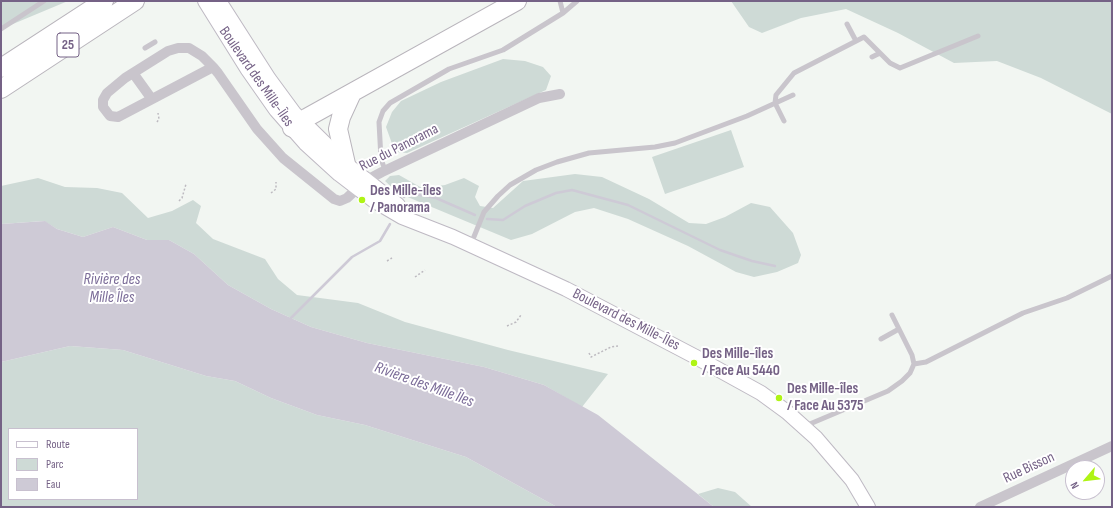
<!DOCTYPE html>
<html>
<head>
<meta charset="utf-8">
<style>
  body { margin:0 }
  #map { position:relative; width:1113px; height:508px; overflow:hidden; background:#f2f6f2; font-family:"Sofia Sans Condensed",sans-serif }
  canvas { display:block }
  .frame { position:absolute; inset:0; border:2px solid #756286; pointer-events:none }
  .legend { position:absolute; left:8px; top:428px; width:130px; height:72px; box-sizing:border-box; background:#fff; border:1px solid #c8c0cf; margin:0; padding:5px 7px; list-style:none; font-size:12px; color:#756286 }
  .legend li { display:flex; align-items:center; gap:8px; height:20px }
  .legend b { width:20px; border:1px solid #c8c0cf }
  .north { position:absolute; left:1065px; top:460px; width:40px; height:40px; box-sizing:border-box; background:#fff; border:1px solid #c8c0cf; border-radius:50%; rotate:242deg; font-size:11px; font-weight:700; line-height:16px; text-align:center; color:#756286 }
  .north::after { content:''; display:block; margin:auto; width:14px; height:18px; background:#aff415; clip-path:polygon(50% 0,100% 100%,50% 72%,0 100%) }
</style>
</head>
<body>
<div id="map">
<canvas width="1113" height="508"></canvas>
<div class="frame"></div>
<ul class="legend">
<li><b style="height:5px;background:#fff"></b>Route</li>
<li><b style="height:11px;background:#cedad6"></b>Parc</li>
<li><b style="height:11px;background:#cecad6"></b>Eau</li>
</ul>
<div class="north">N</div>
</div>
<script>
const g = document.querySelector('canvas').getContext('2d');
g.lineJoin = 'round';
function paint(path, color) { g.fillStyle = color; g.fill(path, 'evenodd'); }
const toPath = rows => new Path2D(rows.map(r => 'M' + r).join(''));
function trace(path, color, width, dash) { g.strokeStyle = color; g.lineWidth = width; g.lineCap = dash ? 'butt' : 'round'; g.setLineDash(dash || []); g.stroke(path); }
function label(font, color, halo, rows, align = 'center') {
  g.font = font + ' "Sofia Sans Condensed",sans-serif'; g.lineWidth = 4; g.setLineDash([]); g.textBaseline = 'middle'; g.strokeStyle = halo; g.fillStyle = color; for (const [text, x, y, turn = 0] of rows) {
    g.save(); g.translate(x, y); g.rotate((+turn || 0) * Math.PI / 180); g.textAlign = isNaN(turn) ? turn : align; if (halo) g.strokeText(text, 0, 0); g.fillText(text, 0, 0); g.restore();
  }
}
paint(toPath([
  [1,1,68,1,1,29],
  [731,1,1112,1,1112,114,1041,78,997,61,954,63,898,33,846,9,801,18,762,33,749,27],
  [503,59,525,61,543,67,551,76,546,90,407,153,395,152,386,127,392,112,401,101,441,82],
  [731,130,744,167,665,194,652,157],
  [575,174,602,177,649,199,689,223,706,224,725,217,751,203,770,207,793,233,801,255,798,263,777,272,754,277,736,272,688,246,628,219,594,208,575,212,532,234,511,240,398,193,385,181,390,176,399,175,422,188,445,185,464,178,479,186,475,197,480,206,493,208,523,181],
  [38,178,65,187,97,188,122,193,148,218,172,211,193,200,201,206,196,223,213,239,265,259,278,279,297,295,358,303,405,322,508,350,608,374,582,407,544,385,484,367,367,343,311,327,271,309,228,285,194,254,169,240,147,240,113,227,83,237,57,229,44,221,1,224,1,186],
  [70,346,123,350,206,376,235,381,271,398,317,415,365,425,466,457,557,507,1,507,1,362],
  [9,429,137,429,137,499,9,499],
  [718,488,735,492,752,507,714,507,698,494]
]), '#cedad6');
paint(toPath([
  [45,221,57,229,83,237,113,227,147,240,169,240,194,254,228,285,271,309,311,327,367,343,484,367,544,385,598,415,714,507,557,507,466,457,365,425,317,415,271,398,235,381,206,376,123,350,70,346,1,362,1,224]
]), '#cecad6');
trace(toPath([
  [404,197,407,193,415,194,436,198,475,215],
  [487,219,503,220,525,206,556,193,572,190,628,205,720,250,752,261,775,266],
  [289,320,352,257,380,241,390,224]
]), '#cecad6', 2.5);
const secondary = toPath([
  [205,1,248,70,276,110,305,143,339,174,373,200,402,217,453,237,566,289,694,356,761,393,787,412,816,438,852,480,868,507],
  [219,1,269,79,294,113,346,164,398,205]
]);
const highway = toPath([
  [1,68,104,1],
  [1,89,135,1],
  [292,128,308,117,517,1],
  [346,164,338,129,341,117,352,93]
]);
trace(secondary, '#beb9c3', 16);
trace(highway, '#b9b5bc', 20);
trace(toPath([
  [157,122,159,119,158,113],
  [271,193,276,189,276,182],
  [179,201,182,198,186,184],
  [387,261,392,258],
  [415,277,425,270],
  [507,326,516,322,521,315],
  [589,353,591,357,611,347,618,346]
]), '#bdbac0', 1.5, [2, 2]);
trace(toPath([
  [560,1,563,13],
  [847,24,856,41],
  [1,29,44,1],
  [145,48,155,42],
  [872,57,880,53],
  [784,121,775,103,776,95,794,73,864,37,890,63,900,68,978,36],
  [385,170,381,159,379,122,383,111,390,103,449,69,503,50,563,13,577,1],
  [471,244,484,212,498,196,510,185,536,170,557,162,589,153,655,147,675,143,747,116,793,95],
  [881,339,899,329],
  [914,364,926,362,1023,313,1067,298,1112,276],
  [805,426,888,391,902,381,910,373,914,364,912,355,892,315]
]), '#c9c5cc', 5);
trace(toPath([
  [213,67,118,117,110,116,103,107,103,100,107,93,125,78,168,51,178,48,189,48,202,56,213,67,218,73,257,129,283,158,334,199,340,201,347,198,365,181,382,172,539,98,560,94],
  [133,73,151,98],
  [980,507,1112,446]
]), '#c9c5cc', 10);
trace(secondary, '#fff', 14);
trace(highway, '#fff', 18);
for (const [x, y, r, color] of [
  [362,200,4,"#aff415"],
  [694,363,4,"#aff415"],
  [779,398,4,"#aff415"]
]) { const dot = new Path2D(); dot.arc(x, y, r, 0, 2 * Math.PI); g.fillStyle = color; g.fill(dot); trace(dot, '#fff', 1.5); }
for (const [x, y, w] of [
  [68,45,22]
]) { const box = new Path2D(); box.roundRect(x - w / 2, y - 12, w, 24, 3); g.fillStyle = '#fff'; g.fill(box); trace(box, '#756286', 1); }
label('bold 14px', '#756286', null, [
  ["25",68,45]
]);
label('15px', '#756286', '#fff', [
  ["Boulevard des Mille-Îles",256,77,55],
  ["Rue du Panorama",399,148,-27],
  ["Boulevard des Mille-Îles",626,320,27],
  ["Rue Bisson",1029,468,-25]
]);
label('bold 15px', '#756286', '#fff', [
  ["Des Mille-îles",370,191],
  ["/ Panorama",370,208],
  ["Des Mille-îles",702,354],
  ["/ Face Au 5440",702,371],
  ["Des Mille-îles",787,389],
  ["/ Face Au 5375",787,406]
], 'left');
label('italic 16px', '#7b6c98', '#fff', [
  ["Rivière des",112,280],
  ["Mille Îles",112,298],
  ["Rivière des Mille Îles",424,385,20]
]);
</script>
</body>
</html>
